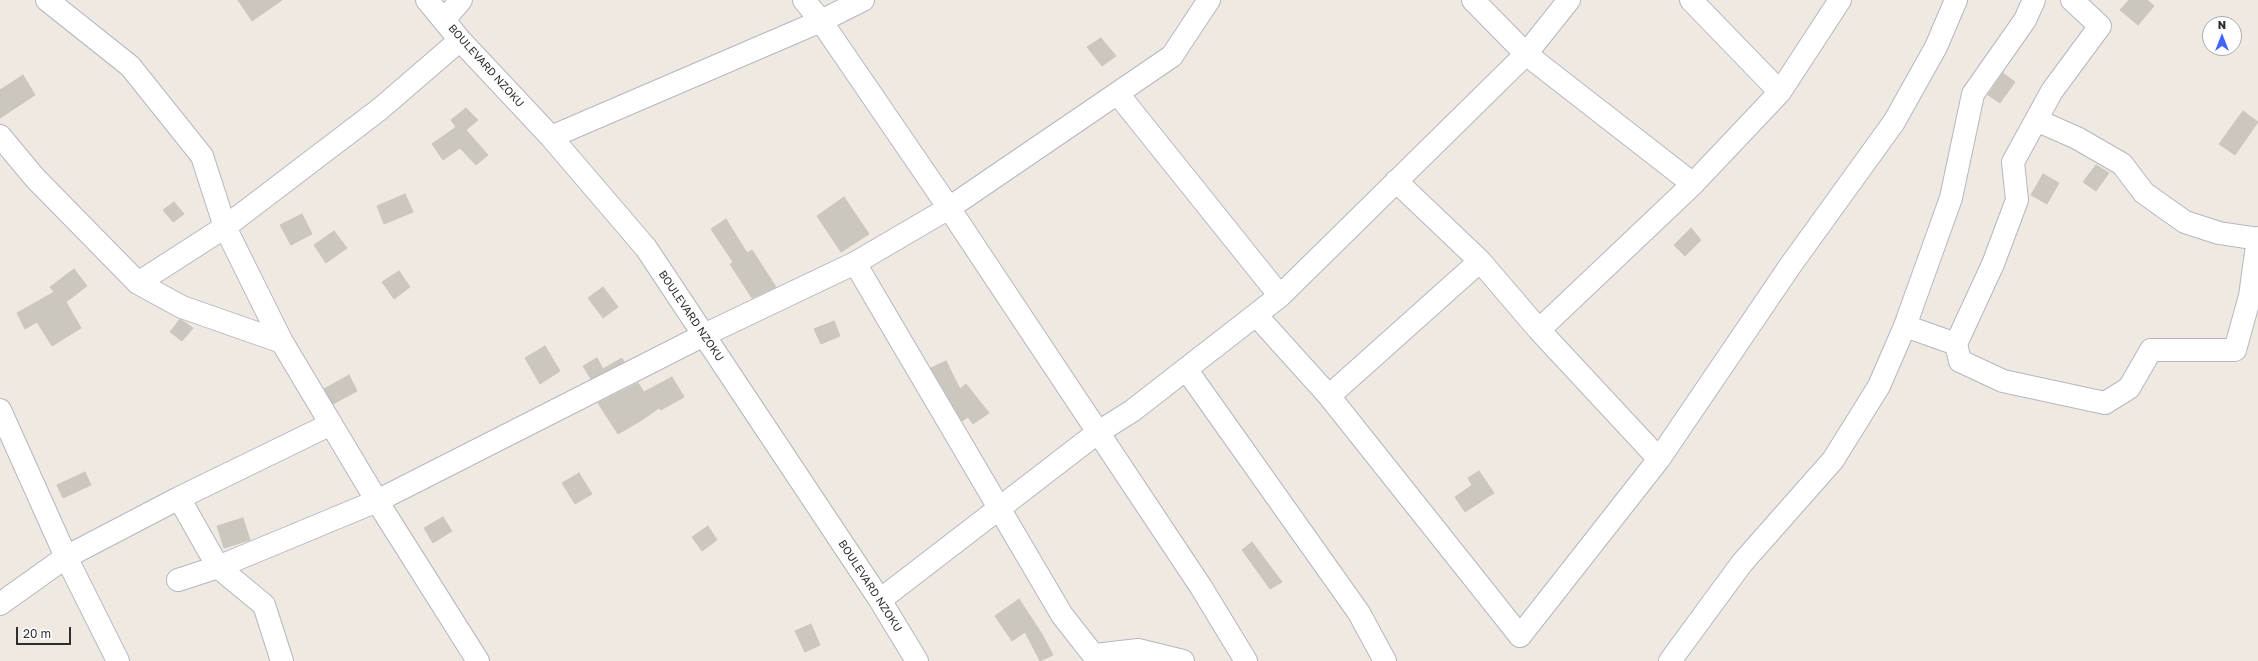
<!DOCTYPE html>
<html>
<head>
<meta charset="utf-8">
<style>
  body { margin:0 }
  #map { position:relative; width:2258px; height:661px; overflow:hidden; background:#efe9e1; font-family:"Golos Text",sans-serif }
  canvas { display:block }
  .north { position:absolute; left:2202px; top:16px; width:40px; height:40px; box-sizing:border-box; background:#fff; border:1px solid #ababab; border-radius:50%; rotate:0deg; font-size:11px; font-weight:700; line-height:16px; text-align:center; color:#2e2e2e }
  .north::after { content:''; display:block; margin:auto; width:14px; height:18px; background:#4264fb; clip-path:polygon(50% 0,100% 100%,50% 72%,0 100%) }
  .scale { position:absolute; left:16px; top:627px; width:55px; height:18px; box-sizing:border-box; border:2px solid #2e2e2e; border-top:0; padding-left:5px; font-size:12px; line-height:14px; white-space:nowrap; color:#2e2e2e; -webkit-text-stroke:3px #fff; paint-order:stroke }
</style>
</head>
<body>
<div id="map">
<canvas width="2258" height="661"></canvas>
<div class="north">N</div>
<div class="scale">20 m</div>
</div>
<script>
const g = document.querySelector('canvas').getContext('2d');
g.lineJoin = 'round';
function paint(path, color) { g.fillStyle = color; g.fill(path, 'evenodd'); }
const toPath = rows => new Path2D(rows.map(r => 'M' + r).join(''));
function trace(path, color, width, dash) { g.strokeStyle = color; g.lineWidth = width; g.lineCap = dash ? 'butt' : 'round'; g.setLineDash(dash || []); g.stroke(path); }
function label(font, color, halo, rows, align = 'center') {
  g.font = font + ' "Golos Text",sans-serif'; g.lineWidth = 3; g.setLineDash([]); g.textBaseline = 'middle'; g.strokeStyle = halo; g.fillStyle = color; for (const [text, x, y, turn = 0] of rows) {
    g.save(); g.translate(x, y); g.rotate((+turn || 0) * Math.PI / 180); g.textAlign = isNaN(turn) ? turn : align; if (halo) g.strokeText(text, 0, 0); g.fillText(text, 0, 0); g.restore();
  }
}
const building = toPath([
  [238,0,282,0,252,21,238,0],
  [2129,0,2147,0,2154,6,2138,25,2120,10,2129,0],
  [1101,38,1116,56,1102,66,1087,47,1101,38],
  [2003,73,2015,82,2000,103,1988,95,2003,73],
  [23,75,35,95,0,118,0,90,23,75],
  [466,108,478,120,466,130,488,155,476,165,460,148,443,160,432,144,456,127,451,120,466,108],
  [2243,111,2258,122,2235,155,2219,144,2243,111],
  [2096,165,2109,173,2096,191,2083,182,2096,165],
  [2043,174,2059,183,2047,204,2031,195,2043,174],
  [405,194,413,212,384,224,377,206,405,194],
  [844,197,869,234,841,252,817,216,844,197],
  [174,202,184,214,173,222,163,210,174,202],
  [302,214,312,234,291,245,280,225,302,214],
  [726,219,747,253,752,250,776,287,752,298,730,264,733,262,711,229,726,219],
  [1691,228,1701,240,1685,256,1674,245,1691,228],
  [334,231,347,248,326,263,314,245,334,231],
  [74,269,87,286,66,302,81,328,52,346,37,322,25,329,17,313,54,292,50,287,74,269],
  [399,271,410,287,394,299,382,282,399,271],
  [603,287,618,307,603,318,588,298,603,287],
  [180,319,193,328,182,341,170,332,180,319],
  [834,321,840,336,821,344,814,329,834,321],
  [545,346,560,371,540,384,525,358,545,346],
  [597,358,603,369,622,358,624,362,591,379,583,366,597,358],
  [946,361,960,389,966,384,989,413,973,424,968,417,962,421,931,368,946,361],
  [349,375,357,391,333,404,324,389,349,375],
  [672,377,684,397,661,410,659,408,642,420,618,434,598,403,638,383,644,392,672,377],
  [1479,471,1494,493,1465,512,1455,497,1472,485,1468,478,1479,471],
  [85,472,91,485,63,498,57,485,85,472],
  [579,473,592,494,575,504,562,483,579,473],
  [443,517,452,531,433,543,424,528,443,517],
  [243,518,250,540,224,548,217,526,243,518],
  [708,526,717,540,702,551,692,537,708,526],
  [1252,542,1282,582,1270,589,1242,550,1252,542],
  [1019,599,1042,634,1053,655,1040,661,1025,632,1012,641,995,616,1019,599],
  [811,624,820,645,805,652,795,631,811,624]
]);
paint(building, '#cbc7bf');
trace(building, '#cbc5ba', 1);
const minor = toPath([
  [47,0,130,66,202,156,225,227,282,342],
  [427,0,460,40,551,137,646,248,880,600,917,661],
  [804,0,821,21,949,208,1201,587,1246,661],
  [1473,0,1526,54,1693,184],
  [1691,0,1780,92],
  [2072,0,2100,26,2052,91,2013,162,2017,200,1993,264,1956,344,1960,361,2003,381,2105,403,2129,388,2151,350,2235,350,2250,296,2258,238],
  [444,20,461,0],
  [1118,94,1280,296],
  [2036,120,2077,138,2122,164,2144,193,2185,222,2219,233,2258,239],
  [0,136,35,178,138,283,182,307,282,342,377,501,478,661],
  [551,137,821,21,863,0],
  [1396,181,1480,261,1539,330,1659,459],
  [855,263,1062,615,1098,661],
  [138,283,225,227,380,109,460,40],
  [1256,315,1329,396,1520,636,1659,459,1790,266,1894,122,1936,47,1956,0],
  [1905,326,1956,344],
  [1539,330,1693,184,1780,92,1840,0],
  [1186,369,1359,613,1385,661],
  [1329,396,1480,261],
  [0,410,66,557,118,661],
  [179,498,218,567,264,605,282,661],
  [178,580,218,567,377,501,704,335,855,263,949,208,1172,56,1209,0],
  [880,600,1097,433,1132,411,1280,296,1526,54,1569,0],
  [0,604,66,557,179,498,331,424],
  [1095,655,1138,650,1183,661],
  [1670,661,1742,563,1833,460,1879,386,1905,326,1951,198,1973,94,2025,20,2034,0]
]);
trace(minor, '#b4b7c1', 24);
trace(minor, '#fff', 22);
label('11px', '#2e2e2e', '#fff', [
  ["BOULEVARD NZOKU",486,66,48],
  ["BOULEVARD NZOKU",691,316,56],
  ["BOULEVARD NZOKU",870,586,57]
]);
</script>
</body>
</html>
